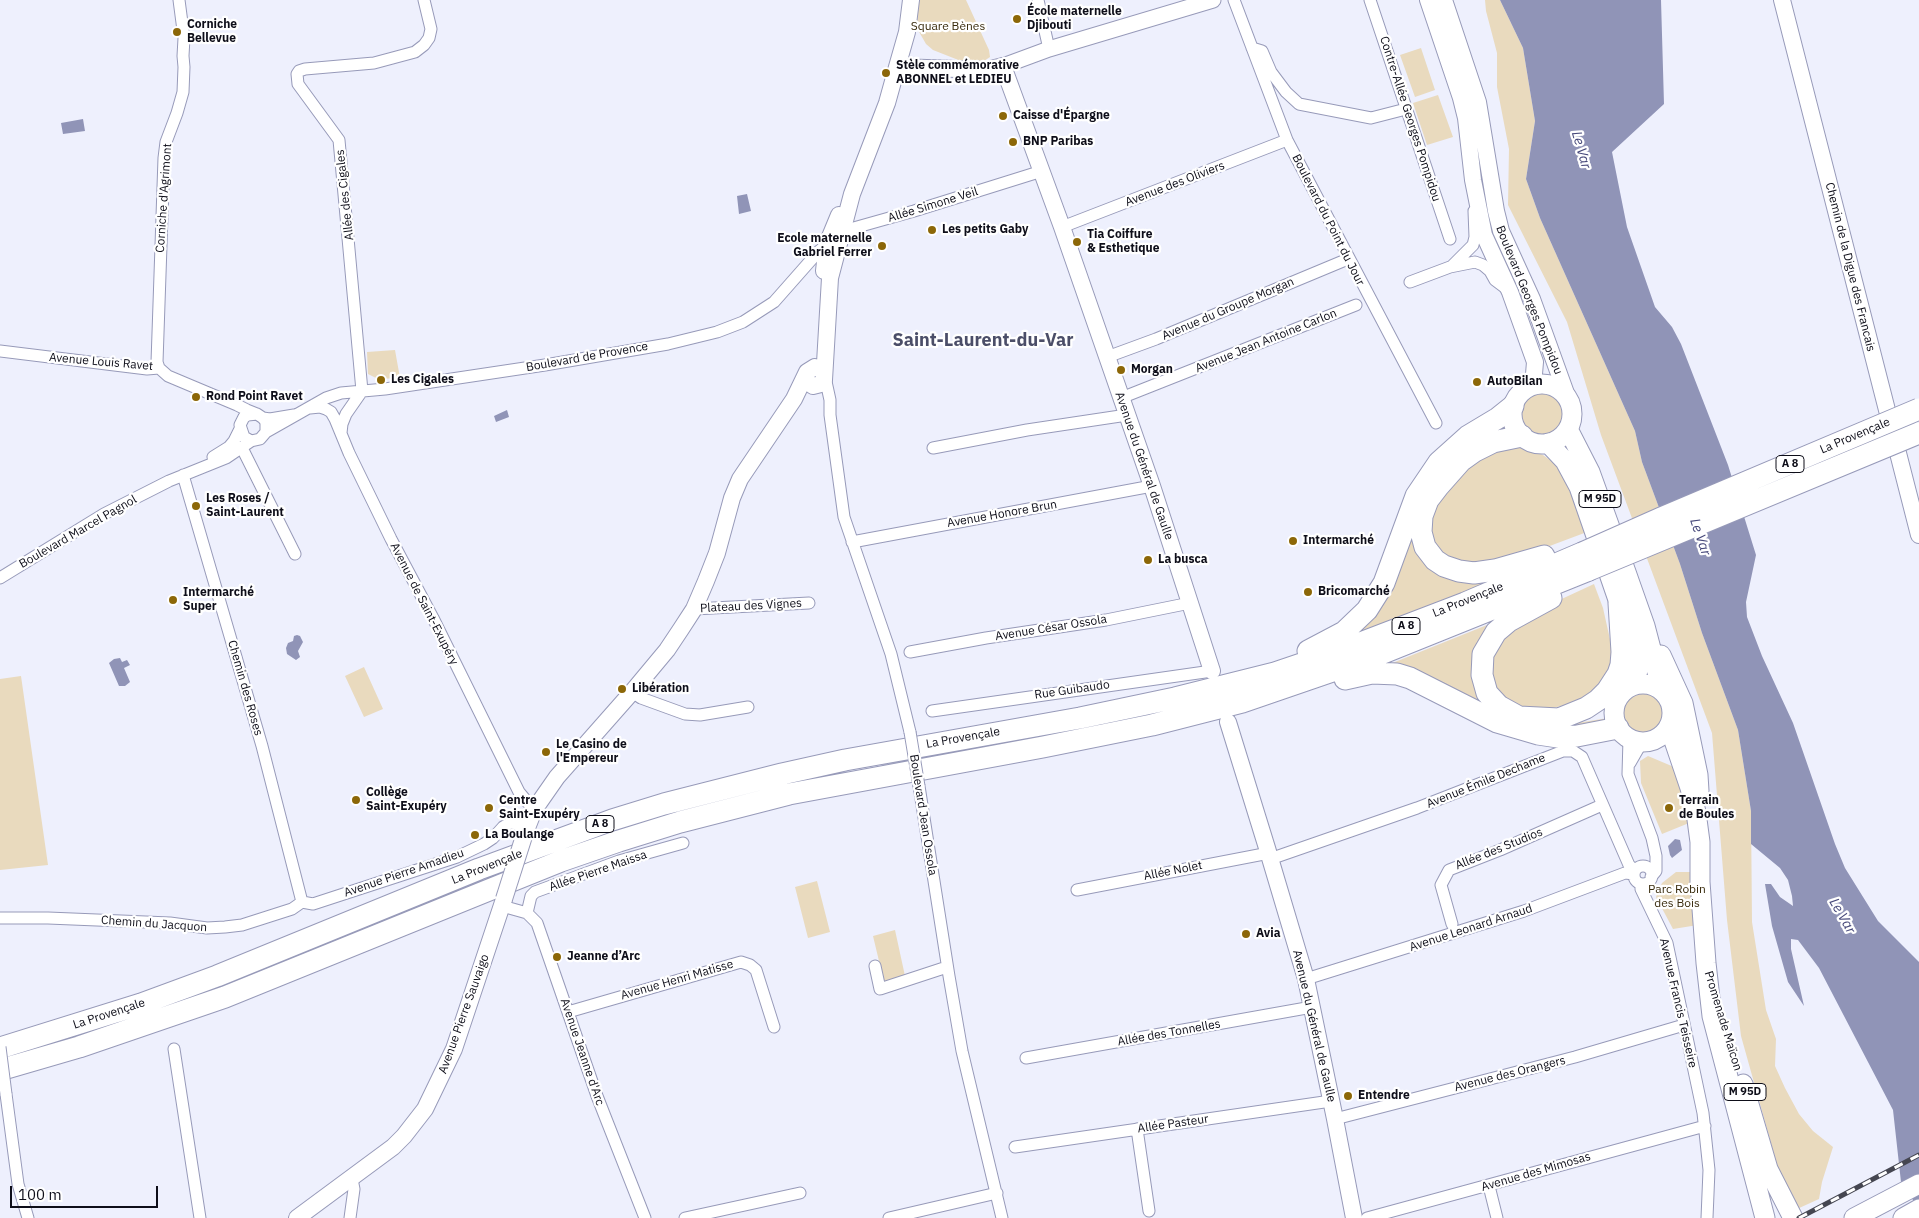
<!DOCTYPE html>
<html>
<head>
<meta charset="utf-8">
<style>
  body { margin:0 }
  #map { position:relative; width:1919px; height:1218px; overflow:hidden; background:#eef0fd; font-family:"IBM Plex Sans",sans-serif }
  canvas { display:block }
  .scale { position:absolute; left:10px; top:1186px; width:148px; height:22px; box-sizing:border-box; border:2px solid #0e0e19; border-top:0; padding-left:6px; font-size:15px; line-height:18px; white-space:nowrap; color:#0e0e19; -webkit-text-stroke:4px #fff; paint-order:stroke }
</style>
</head>
<body>
<div id="map">
<canvas width="1919" height="1218"></canvas>
<div class="scale">100 m</div>
</div>
<script>
const g = document.querySelector('canvas').getContext('2d');
g.lineJoin = 'round';
function paint(path, color) { g.fillStyle = color; g.fill(path, 'evenodd'); }
const toPath = rows => new Path2D(rows.map(r => 'M' + r).join(''));
function trace(path, color, width, dash) { g.strokeStyle = color; g.lineWidth = width; g.lineCap = dash ? 'butt' : 'round'; g.setLineDash(dash || []); g.stroke(path); }
function label(font, color, halo, rows, align = 'center') {
  g.font = font + ' "IBM Plex Sans",sans-serif'; g.lineWidth = 4.5; g.setLineDash([]); g.textBaseline = 'middle'; g.strokeStyle = halo; g.fillStyle = color; for (const [text, x, y, turn = 0] of rows) {
    g.save(); g.translate(x, y); g.rotate((+turn || 0) * Math.PI / 180); g.textAlign = isNaN(turn) ? turn : align; if (halo) g.strokeText(text, 0, 0); g.fillText(text, 0, 0); g.restore();
  }
}
paint(toPath([
  [919,0,966,0,989,50,990,57,984,61,966,63,933,50,926,44,918,30,917,24],
  [1485,0,1500,0,1523,48,1535,121,1526,179,1540,218,1635,431,1642,462,1680,564,1702,633,1738,730,1751,811,1752,922,1766,1010,1776,1039,1775,1066,1785,1088,1799,1114,1813,1131,1833,1147,1822,1182,1819,1199,1797,1209,1781,1179,1741,1036,1727,920,1712,733,1601,435,1567,322,1508,205,1509,149,1497,87,1497,53,1486,11],
  [1421,48,1435,90,1415,97,1400,55],
  [1438,95,1453,137,1427,145,1413,103],
  [395,350,400,378,378,379,368,374,367,352],
  '1521 414a21 21 0 1 1 42 0a21 21 0 1 1-42 0Z',
  [1506,418,1510,432,1484,438,1472,445,1456,456,1442,471,1424,495,1416,510,1413,523,1414,535,1418,546,1423,556,1434,567,1445,574,1461,579,1479,580,1497,576,1498,579,1346,638,1374,611,1383,596,1392,578,1410,517,1425,488,1453,452,1468,440],
  [1510,446,1530,450,1543,455,1554,463,1562,473,1587,532,1531,553,1464,565,1438,551,1432,540,1429,522,1438,498,1474,461],
  [1594,584,1603,608,1613,653,1611,668,1593,693,1580,701,1542,711,1509,704,1492,687,1490,653,1495,643,1553,603],
  [1502,619,1484,699,1571,724,1608,718,1610,724,1548,731,1390,664],
  [364,667,383,709,364,717,345,676],
  [21,676,48,865,0,870,0,679],
  '1622 713a22 22 0 1 1 44 0a22 22 0 1 1-44 0Z',
  [1648,756,1674,767,1685,792,1689,823,1662,834,1641,783,1640,761],
  [1676,872,1694,872,1698,925,1673,929,1656,897,1662,883],
  [817,881,830,932,808,938,795,887],
  [895,930,905,976,884,982,873,936]
]), '#e9dabe');
paint(toPath([
  [1500,0,1661,0,1664,104,1612,152,1627,227,1655,307,1672,327,1681,344,1728,465,1756,555,1746,602,1747,617,1762,656,1793,723,1835,844,1845,868,1878,921,1919,962,1919,1209,1901,1182,1893,1110,1819,968,1798,940,1791,939,1791,949,1804,1006,1788,982,1772,926,1765,884,1771,884,1780,897,1793,906,1792,896,1788,880,1780,868,1751,844,1751,811,1738,730,1702,633,1680,564,1642,462,1635,431,1540,218,1526,179,1535,121,1523,48],
  [83,119,85,131,63,134,61,123],
  [747,194,751,211,739,214,737,196],
  [507,410,509,417,496,422,494,416],
  [297,635,300,636,303,642,298,651,300,657,296,660,287,654,286,648,288,643,293,641,294,636],
  [120,658,122,662,127,660,130,665,124,668,130,682,125,686,119,686,109,663,114,659],
  [1675,839,1680,840,1682,850,1672,858,1670,855,1668,846]
]), '#9094b7');
const minor = toPath([
  [179,0,184,38,183,56,184,67,183,92,177,113,166,142,164,158,157,362,159,368,168,376,237,405,247,410,257,414,263,418,266,422,266,432,260,439,251,441,244,437,240,425,244,417,248,415,257,414],
  [1038,0,1049,49],
  [1234,0,1287,140,1436,423],
  [1370,0,1450,239],
  [1252,48,1262,51,1271,72,1286,92,1299,104,1371,118,1406,109],
  [1062,227,1287,140],
  [1452,266,1473,245,1475,237,1474,211],
  [1410,282,1450,267,1475,262,1483,265,1490,271,1495,280,1507,289],
  [0,351,147,369,159,368],
  [1107,357,1156,339,1348,259],
  [825,377,830,400,830,415,844,517,891,654,910,732],
  [362,391,339,140,298,84,297,74,299,71,305,69,374,63,415,52,424,45,429,38,431,29,424,0],
  [1121,398,1356,305],
  [310,408,320,407,326,409,331,412,335,419,349,453,391,539,433,618,519,792,534,810],
  [263,418,270,419,294,415],
  [266,432,326,398,341,393,385,389,545,365,668,344,717,332,743,322,774,302,819,251,843,231,914,211,1042,171],
  [341,433,342,424,346,414,362,391],
  [242,448,295,554],
  [933,448,1027,430,1127,415],
  [213,457,229,447,234,441,240,429],
  [183,475,262,746,302,902],
  [852,542,1152,486],
  [0,578,104,514,169,481,226,458,251,441],
  [694,609,809,603],
  [910,652,986,638,1106,620,1190,603],
  [632,692,641,698,685,714,700,715,748,707],
  [932,711,1212,671],
  [1629,739,1628,774,1652,838,1656,856,1656,871,1651,877],
  [1630,763,1642,742],
  [919,786,949,976,962,1051,1002,1218],
  [1270,859,1417,808,1563,751,1573,751,1582,757,1629,865,1635,871],
  '1634 875a9 9 0 1 1 18 0a9 9 0 1 1-18 0Z',
  [1641,884,1641,889,1667,943,1703,1113,1709,1170,1707,1218],
  [1077,890,1269,853],
  [302,902,313,904,457,857,484,844,493,838,503,827,510,823,528,825],
  [502,906,527,913,537,923,597,1096,645,1218],
  [527,913,531,896,535,892,619,861,683,843],
  [0,918,48,918,170,923,207,928,225,927,242,925,292,909,302,902],
  [1452,924,1441,885,1449,870,1500,850,1602,805],
  [875,966,880,989,947,967],
  [1306,979,1524,911,1625,873,1634,874],
  [568,1012,741,962,750,965,756,970,774,1027],
  [174,1049,200,1218],
  [1026,1058,1312,1007],
  [6,1094,18,1184,28,1218],
  [1335,1119,1575,1057,1684,1025],
  [1137,1129,1149,1211],
  [1015,1147,1331,1101],
  [1489,1186,1497,1218],
  [350,1218,354,1189,352,1179],
  [685,1218,800,1193],
  [889,1218,997,1193],
  [1367,1218,1705,1126]
]);
const tertiary = toPath([
  [1003,66,1049,49,1213,0]
]);
const secondary = toPath([
  [1428,0,1461,98,1466,118,1473,180,1484,235,1510,292,1535,362,1533,386],
  [1444,0,1478,102,1496,211,1501,231,1532,299,1567,396],
  [1782,0,1919,535],
  [897,67,987,70,1003,66,1062,227,1152,486,1212,671],
  [824,271,827,244,839,215],
  [806,375,806,381,813,386,821,384,824,380,830,278,852,194,887,103,897,67,907,32,911,0],
  [1228,722,1267,848,1306,979,1335,1119,1354,1218],
  [525,833,534,810,557,777,632,692,667,650,681,629,694,609,706,581,717,553,732,498,740,479,794,399,807,372,815,367,821,369,824,375],
  [297,1218,393,1147,404,1136,425,1109,454,1049,504,899]
]);
const primary = toPath([
  '1512 414a30 30 0 1 1 60 0a30 30 0 1 1-60 0Z',
  [1568,429,1590,472,1626,572,1645,626,1662,691],
  [1548,443,1565,461,1579,487,1635,649,1638,661,1638,670,1634,685],
  [1661,655,1683,703,1698,775,1699,791],
  '1614 713a29 29 0 1 1 58 0a29 29 0 1 1-58 0Z',
  [1669,726,1690,788,1696,812,1700,842,1700,882,1706,963,1712,1016,1765,1218],
  [1743,1084,1768,1169,1793,1218],
  [1854,1218,1919,1184],
  [1903,1218,1919,1209]
]);
const motorway = toPath([
  [1522,436,1493,442,1475,451,1461,461,1438,487,1428,500,1422,516,1421,532,1425,547,1435,560,1444,566,1459,571,1474,573,1495,570,1544,556],
  [1551,598,1509,621,1496,632,1483,654,1482,675,1487,693,1499,706,1519,717,1559,719,1586,708,1598,700,1607,691,1618,674,1621,665,1622,652,1619,603],
  [1308,651,1344,632,1367,610,1384,583,1416,496,1439,462,1468,436,1498,418,1513,406],
  [1345,679,1372,673,1397,674,1410,678,1497,722,1538,734,1558,737,1577,736,1618,728],
  [0,1048,141,1004,217,976,479,869,612,820,664,804,782,774,845,760,1080,718,1175,698,1275,673,1337,652,1465,603,1582,553],
  [0,1070,79,1047,225,997,484,892,561,861,619,841,680,822,789,794,1043,747,1152,725,1242,702,1373,657,1589,570]
]);
trace(minor, '#979ab9', 13);
trace(tertiary, '#979ab9', 17);
trace(secondary, '#979ab9', 18);
trace(primary, '#979ab9', 21);
trace(motorway, '#979ab9', 23);
trace(minor, '#fff', 11);
trace(tertiary, '#fff', 15);
trace(secondary, '#fff', 16);
trace(primary, '#fff', 19);
trace(motorway, '#fff', 21);
const rail = toPath([
  [1799,1218,1919,1155]
]);
trace(rail, '#454651', 5);
trace(rail, '#fff', 3, [9]);
const minorBridge = toPath([
  [910,732,919,786],
  [0,1047,6,1094]
]);
const secondaryBridge = toPath([
  [504,899,525,833]
]);
const motorwayBridge = toPath([
  [1582,553,1661,518,1919,409],
  [1589,570,1919,433]
]);
trace(minorBridge, '#979ab9', 13, []);
trace(secondaryBridge, '#979ab9', 18, []);
trace(motorwayBridge, '#979ab9', 23, []);
trace(minorBridge, '#fff', 11);
trace(secondaryBridge, '#fff', 16);
trace(motorwayBridge, '#fff', 21);
for (const [x, y, r, color] of [
  [1017,19,5,"#8c6708"],
  [177,32,5,"#8c6708"],
  [886,73,5,"#8c6708"],
  [1003,116,5,"#8c6708"],
  [1013,142,5,"#8c6708"],
  [932,230,5,"#8c6708"],
  [1077,242,5,"#8c6708"],
  [882,246,5,"#8c6708"],
  [1121,370,5,"#8c6708"],
  [381,380,5,"#8c6708"],
  [1477,382,5,"#8c6708"],
  [196,397,5,"#8c6708"],
  [196,506,5,"#8c6708"],
  [1293,541,5,"#8c6708"],
  [1148,560,5,"#8c6708"],
  [1308,592,5,"#8c6708"],
  [173,600,5,"#8c6708"],
  [622,689,5,"#8c6708"],
  [546,752,5,"#8c6708"],
  [356,800,5,"#8c6708"],
  [489,808,5,"#8c6708"],
  [1669,808,5,"#8c6708"],
  [475,835,5,"#8c6708"],
  [1246,934,5,"#8c6708"],
  [557,957,5,"#8c6708"],
  [1348,1096,5,"#8c6708"]
]) { const dot = new Path2D(); dot.arc(x, y, r, 0, 2 * Math.PI); g.fillStyle = color; g.fill(dot); trace(dot, '#fff', 2); }
for (const [x, y, w] of [
  [1790,464,28],
  [1600,499,42],
  [1406,626,28],
  [600,824,28],
  [1745,1092,42]
]) { const box = new Path2D(); box.roundRect(x - w / 2, y - 8.5, w, 17, 4); g.fillStyle = '#fff'; g.fill(box); trace(box, '#0e0e19', 1); }
label('bold 11px', '#0e0e19', null, [
  ["A 8",1790,464],
  ["M 95D",1600,499],
  ["A 8",1406,626],
  ["A 8",600,824],
  ["M 95D",1745,1092]
]);
label('bold 12px', '#0e0e19', '#fff', [
  ["École maternelle",1027,12],
  ["Djibouti",1027,26],
  ["Corniche",187,25],
  ["Bellevue",187,39],
  ["Stèle commémorative",896,66],
  ["ABONNEL et LEDIEU",896,80],
  ["Caisse d'Épargne",1013,116],
  ["BNP Paribas",1023,142],
  ["Les petits Gaby",942,230],
  ["Tia Coiffure",1087,235],
  ["& Esthetique",1087,249],
  ["Ecole maternelle",872,239,"right"],
  ["Gabriel Ferrer",872,253,"right"],
  ["Morgan",1131,370],
  ["Les Cigales",391,380],
  ["AutoBilan",1487,382],
  ["Rond Point Ravet",206,397],
  ["Les Roses /",206,499],
  ["Saint-Laurent",206,513],
  ["Intermarché",1303,541],
  ["La busca",1158,560],
  ["Bricomarché",1318,592],
  ["Intermarché",183,593],
  ["Super",183,607],
  ["Libération",632,689],
  ["Le Casino de",556,745],
  ["l'Empereur",556,759],
  ["Collège",366,793],
  ["Saint-Exupéry",366,807],
  ["Centre",499,801],
  ["Saint-Exupéry",499,815],
  ["Terrain",1679,801],
  ["de Boules",1679,815],
  ["La Boulange",485,835],
  ["Avia",1256,934],
  ["Jeanne d’Arc",567,957],
  ["Entendre",1358,1096]
], 'left');
label('12px', '#392b0d', '#fff', [
  ["Square Bènes",948,27],
  ["Parc Robin",1677,890],
  ["des Bois",1677,904]
]);
label('12px', '#0e0e19', '#fff', [
  ["Contre-Allée Georges Pompidou",1410,119,72],
  ["Avenue des Oliviers",1175,184,-21],
  ["Allée des Cigales",345,195,-96],
  ["Corniche d'Agrimont",164,198,-86],
  ["Allée Simone Veil",933,205,-17],
  ["Boulevard du Point du Jour",1328,220,63],
  ["Chemin de la Digue des Francais",1850,267,76],
  ["Boulevard Georges Pompidou",1529,300,68],
  ["Avenue du Groupe Morgan",1228,309,-23],
  ["Avenue Jean Antoine Carlon",1266,341,-22],
  ["Boulevard de Provence",587,357,-10],
  ["Avenue Louis Ravet",101,362,5],
  ["La Provençale",1855,436,-23],
  ["Avenue du Général de Gaulle",1144,466,71],
  ["Avenue Honore Brun",1002,514,-10],
  ["Boulevard Marcel Pagnol",78,532,-30],
  ["La Provençale",1468,600,-22],
  ["Avenue de Saint-Exupéry",424,604,63],
  ["Plateau des Vignes",751,606,-3],
  ["Avenue César Ossola",1051,628,-9],
  ["Chemin des Roses",245,688,74],
  ["Rue Guibaudo",1072,690,-8],
  ["La Provençale",963,738,-10],
  ["Avenue Émile Dechame",1486,781,-22],
  ["Boulevard Jean Ossola",923,815,81],
  ["Allée des Studios",1499,849,-22],
  ["La Provençale",487,867,-22],
  ["Allée Pierre Maissa",598,871,-19],
  ["Allée Nolet",1173,871,-11],
  ["Avenue Pierre Amadieu",404,873,-19],
  ["Chemin du Jacquon",154,924,4],
  ["Avenue Leonard Arnaud",1471,928,-18],
  ["Avenue Henri Matisse",677,980,-16],
  ["Avenue Francis Teisseire",1678,1003,77],
  ["La Provençale",109,1014,-18],
  ["Avenue Pierre Sauvaigo",464,1014,-70],
  ["Promenade Maïcon",1723,1021,73],
  ["Avenue du Général de Gaulle",1314,1026,77],
  ["Allée des Tonnelles",1169,1033,-10],
  ["Avenue Jeanne d'Arc",582,1052,71],
  ["Avenue des Orangers",1510,1074,-14],
  ["Allée Pasteur",1173,1124,-8],
  ["Avenue des Mimosas",1536,1172,-16]
]);
label('italic 14px', '#46487a', '#fff', [
  ["Le Var",1581,150,74],
  ["Le Var",1700,537,71],
  ["Le Var",1842,916,60]
]);
label('bold 18px', '#4b4e68', '#fff', [
  ["Saint-Laurent-du-Var",983,341]
]);
</script>
</body>
</html>
